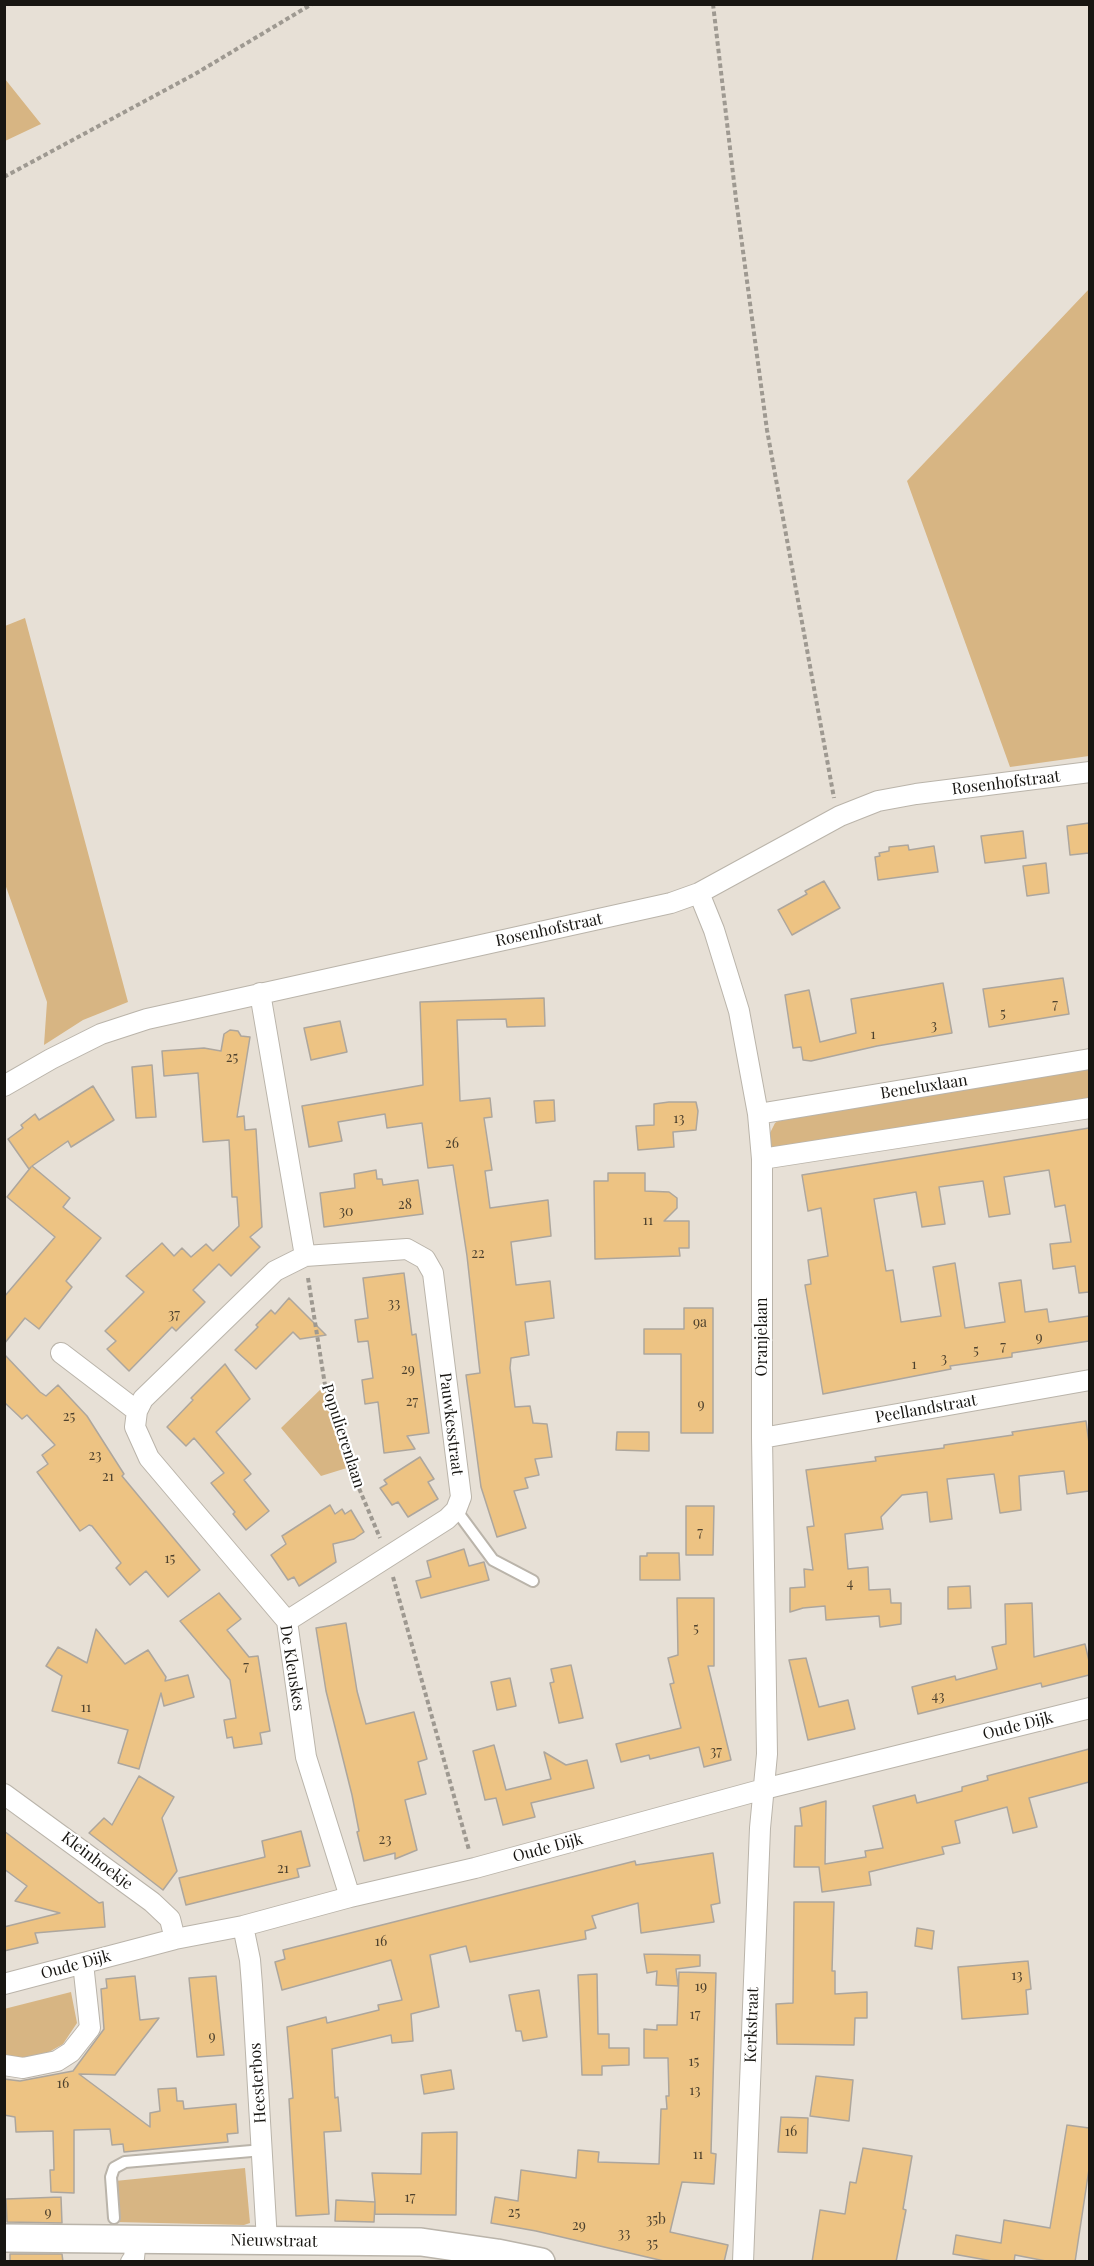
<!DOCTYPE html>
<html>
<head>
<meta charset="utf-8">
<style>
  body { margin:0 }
  #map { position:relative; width:1094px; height:2266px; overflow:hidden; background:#e7e0d6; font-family:"Playfair Display",serif }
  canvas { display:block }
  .frame { position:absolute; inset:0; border:6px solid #181612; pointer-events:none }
</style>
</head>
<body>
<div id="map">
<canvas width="1094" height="2266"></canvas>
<div class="frame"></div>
</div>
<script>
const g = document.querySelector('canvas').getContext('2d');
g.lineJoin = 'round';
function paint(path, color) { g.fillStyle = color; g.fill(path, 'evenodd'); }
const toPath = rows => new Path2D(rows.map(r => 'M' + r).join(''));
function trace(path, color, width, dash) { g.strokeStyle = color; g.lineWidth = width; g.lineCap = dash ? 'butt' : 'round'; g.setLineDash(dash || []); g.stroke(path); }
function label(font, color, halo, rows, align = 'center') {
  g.font = font + ' "Playfair Display",serif'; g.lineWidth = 4.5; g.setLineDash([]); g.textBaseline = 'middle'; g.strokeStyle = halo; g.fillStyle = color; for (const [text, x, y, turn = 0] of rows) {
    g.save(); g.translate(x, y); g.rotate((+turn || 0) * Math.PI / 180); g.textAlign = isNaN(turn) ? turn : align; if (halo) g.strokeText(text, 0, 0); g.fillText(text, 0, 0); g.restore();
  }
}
paint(toPath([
  [5,79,41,124,5,141,4,141],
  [1089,289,1089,756,1010,767,907,481],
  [25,618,128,1002,83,1020,44,1045,47,1002,5,884,5,626],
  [1089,1068,1089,1099,770,1150,770,1133,775,1123,783,1118],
  [325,1385,350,1467,321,1476,281,1428],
  [71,1992,77,2023,63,2044,49,2052,19,2060,5,2056,4,2009],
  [245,2168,250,2223,244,2225,116,2222,115,2181]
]), '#d7b583');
const building = toPath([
  [1089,823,1089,853,1070,855,1067,826,1089,823],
  [1023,831,1026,858,985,863,981,836,1023,831],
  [908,845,909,850,934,846,938,872,878,880,875,857,880,856,879,853,889,851,889,847,908,845],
  [1046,863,1049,893,1027,896,1023,866,1046,863],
  [824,881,840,908,792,935,778,910,807,894,805,891,824,881],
  [1063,978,1069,1014,989,1027,983,989,1063,978],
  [943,983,952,1033,877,1046,811,1061,803,1060,801,1047,793,1048,785,995,809,990,820,1042,856,1033,851,999,943,983],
  [544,998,545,1026,507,1027,506,1019,457,1020,460,1101,490,1098,492,1117,484,1118,492,1170,485,1171,490,1208,548,1200,551,1236,511,1242,516,1285,550,1281,554,1318,525,1322,529,1355,511,1358,510,1368,515,1407,530,1406,533,1423,547,1424,552,1457,535,1459,539,1475,525,1478,528,1488,514,1491,526,1528,497,1537,481,1487,466,1375,480,1373,467,1256,453,1165,428,1168,422,1123,387,1128,385,1114,338,1122,342,1141,309,1147,302,1106,423,1085,420,1002,544,998],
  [340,1021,347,1052,311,1060,304,1028,340,1021],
  [230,1030,238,1031,241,1036,250,1037,237,1117,244,1116,245,1130,256,1129,262,1227,250,1237,260,1247,231,1276,219,1264,193,1290,205,1302,176,1331,172,1327,129,1371,107,1349,116,1341,105,1331,144,1292,126,1276,162,1243,174,1256,182,1248,191,1257,206,1244,213,1251,239,1226,237,1197,232,1197,229,1140,203,1142,198,1073,164,1076,162,1051,204,1048,221,1051,224,1034,230,1030],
  [152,1065,156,1117,136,1118,132,1067,152,1065],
  [93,1086,114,1120,71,1147,68,1141,32,1166,70,1198,63,1207,101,1238,66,1281,72,1287,39,1329,25,1318,4,1344,4,1297,55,1237,7,1197,31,1167,29,1169,8,1139,23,1128,21,1125,35,1114,39,1120,93,1086],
  [554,1100,555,1121,536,1123,534,1101,554,1100],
  [669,1102,696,1102,698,1111,696,1130,673,1132,674,1147,638,1150,636,1126,654,1125,654,1104,669,1102],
  [1089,1128,1089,1292,1079,1293,1075,1266,1053,1269,1050,1244,1071,1242,1065,1205,1055,1207,1049,1170,1004,1177,1010,1214,989,1217,983,1181,939,1187,945,1224,922,1227,916,1192,874,1199,886,1271,893,1270,901,1322,941,1316,933,1267,955,1263,965,1328,1005,1322,999,1283,1021,1280,1025,1312,1047,1309,1049,1322,1089,1316,1089,1341,1012,1353,1012,1357,950,1366,951,1369,823,1394,805,1285,811,1284,808,1260,828,1256,821,1208,808,1211,802,1175,1089,1128],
  [376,1170,377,1179,382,1179,383,1185,418,1180,423,1214,324,1227,320,1193,355,1188,354,1174,376,1170],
  [608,1173,645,1173,645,1191,669,1192,677,1198,677,1208,664,1221,689,1221,689,1248,679,1248,680,1256,595,1259,594,1181,608,1181,608,1173],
  [404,1273,412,1335,416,1334,429,1433,407,1436,415,1449,384,1453,378,1402,365,1404,362,1380,373,1378,368,1341,358,1342,355,1320,368,1318,363,1278,404,1273],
  [289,1298,326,1335,300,1339,293,1332,256,1369,235,1350,258,1327,256,1325,271,1310,275,1314,289,1298],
  [684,1308,713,1308,713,1433,681,1433,681,1354,644,1354,644,1329,684,1329,684,1308],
  [4,1354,40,1392,46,1396,58,1385,87,1416,124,1474,122,1476,200,1570,168,1597,146,1571,130,1585,116,1568,121,1563,92,1526,89,1525,80,1531,37,1472,48,1464,42,1455,55,1445,27,1415,22,1419,4,1402,4,1354],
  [225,1364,250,1399,216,1432,251,1474,244,1480,269,1511,246,1530,233,1514,235,1512,211,1483,224,1473,194,1438,186,1446,167,1427,193,1400,191,1398,225,1364],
  [1086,1421,1089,1443,1089,1491,1067,1494,1064,1471,1019,1476,1021,1510,1000,1513,994,1474,947,1479,952,1519,930,1522,927,1492,902,1495,881,1517,883,1529,845,1534,848,1569,868,1567,869,1590,890,1589,891,1603,901,1603,901,1624,880,1627,879,1616,826,1620,825,1606,803,1608,790,1612,790,1588,805,1587,804,1569,813,1570,807,1527,814,1526,806,1470,876,1461,875,1457,944,1448,944,1445,1013,1435,1012,1432,1086,1421],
  [617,1432,649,1432,649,1451,616,1450,617,1432],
  [420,1457,434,1479,428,1482,438,1499,408,1517,398,1502,392,1505,380,1488,387,1484,384,1480,420,1457],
  [330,1505,335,1514,342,1509,345,1514,351,1510,364,1532,354,1539,333,1544,336,1562,299,1586,294,1577,288,1580,271,1555,286,1544,282,1536,330,1505],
  [686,1506,714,1506,713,1555,686,1555,686,1506],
  [464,1549,469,1566,484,1562,489,1580,421,1598,416,1581,431,1577,427,1561,464,1549],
  [647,1553,679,1553,680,1580,640,1580,640,1556,647,1556,647,1553],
  [970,1586,971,1608,948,1609,948,1587,970,1586],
  [219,1593,241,1619,227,1630,249,1657,258,1656,270,1731,260,1733,262,1744,234,1748,232,1737,227,1738,224,1720,236,1718,230,1680,180,1621,219,1593],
  [677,1598,714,1598,714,1666,708,1666,731,1760,704,1767,699,1747,650,1759,649,1755,621,1762,616,1744,681,1728,670,1684,674,1683,668,1658,678,1655,677,1598],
  [1032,1603,1034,1657,1085,1644,1089,1661,1089,1675,1042,1687,1041,1683,918,1714,912,1687,955,1676,956,1680,997,1669,992,1647,1006,1644,1005,1604,1032,1603],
  [346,1623,357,1691,366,1724,414,1712,427,1759,418,1762,426,1794,405,1800,417,1850,395,1859,395,1853,364,1861,357,1832,359,1831,352,1795,326,1691,316,1628,346,1623],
  [96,1629,125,1664,148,1650,166,1677,165,1681,188,1675,194,1697,164,1706,161,1693,139,1769,118,1763,128,1730,52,1711,62,1676,46,1666,58,1647,87,1663,96,1629],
  [806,1658,819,1707,848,1700,855,1729,808,1740,789,1660,806,1658],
  [571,1665,583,1718,559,1723,550,1683,554,1682,551,1669,571,1665],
  [510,1678,516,1706,497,1710,491,1682,510,1678],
  [494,1745,506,1790,551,1779,544,1752,566,1765,587,1760,594,1788,531,1803,535,1817,503,1825,496,1798,485,1800,473,1751,494,1745],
  [1089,1749,1089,1782,1029,1798,1037,1827,1013,1833,1007,1807,955,1821,960,1843,942,1847,944,1854,869,1872,871,1885,822,1892,819,1867,794,1867,795,1826,802,1826,800,1808,826,1801,825,1864,866,1857,865,1851,883,1848,873,1806,915,1795,917,1803,962,1791,962,1787,988,1780,987,1776,1089,1749],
  [139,1776,174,1797,162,1818,177,1871,163,1890,89,1833,104,1818,112,1825,139,1776],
  [4,1831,99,1903,103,1902,105,1927,35,1933,38,1943,4,1951,4,1927,60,1913,15,1901,27,1886,4,1869,4,1831],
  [301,1831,310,1866,297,1869,299,1877,186,1905,179,1878,265,1857,262,1841,301,1831],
  [713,1853,720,1903,711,1905,714,1922,641,1933,638,1903,592,1916,596,1928,585,1931,586,1939,470,1962,466,1946,430,1955,439,2007,411,2014,413,2041,392,2043,391,2035,332,2049,335,2098,338,2097,341,2131,324,2132,329,2214,296,2216,289,2099,293,2098,287,2027,326,2017,327,2023,379,2010,378,2005,402,2000,391,1960,282,1990,275,1962,285,1959,283,1950,635,1861,636,1865,713,1853],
  [794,1902,834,1902,832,1971,835,1971,835,1994,867,1992,867,2018,855,2018,854,2045,777,2044,776,2004,793,2003,794,1902],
  [917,1928,934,1931,932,1949,915,1946,917,1928],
  [644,1954,700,1955,700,1966,676,1969,678,1986,656,1985,657,1971,647,1973,644,1954],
  [1028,1961,1031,1989,1026,1990,1028,2014,962,2019,958,1967,1028,1961],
  [679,1972,716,1973,711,2153,716,2154,714,2184,682,2182,670,2232,728,2245,724,2262,668,2262,536,2231,491,2223,495,2197,518,2201,521,2170,576,2178,578,2150,599,2152,598,2162,659,2164,661,2109,667,2109,666,2096,669,2096,668,2058,644,2058,644,2029,657,2030,657,2025,677,2025,679,1972],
  [597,1974,598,2034,609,2034,609,2048,629,2048,629,2065,602,2066,602,2075,582,2075,578,1975,597,1974],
  [135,1976,140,2020,159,2018,115,2075,79,2074,150,2127,150,2113,160,2111,158,2089,176,2088,177,2101,183,2101,184,2109,236,2104,238,2133,227,2134,228,2142,124,2152,123,2144,112,2145,110,2129,74,2130,74,2193,51,2192,50,2170,54,2170,53,2131,16,2132,15,2117,4,2115,4,2079,20,2081,73,2071,104,2029,101,1989,107,1988,106,1979,135,1976],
  [216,1976,224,2055,197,2057,189,1978,216,1976],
  [539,1990,547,2037,523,2041,521,2031,516,2031,509,1995,539,1990],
  [451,2070,454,2089,424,2094,421,2075,451,2070],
  [816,2076,853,2080,849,2121,810,2116,816,2076],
  [781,2117,808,2118,807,2153,778,2152,781,2117],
  [1067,2125,1089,2128,1089,2169,1075,2262,1051,2262,1015,2255,1014,2262,998,2262,953,2254,956,2235,1001,2243,1004,2220,1050,2228,1067,2125],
  [457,2132,456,2215,375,2214,375,2202,374,2222,335,2221,336,2200,375,2202,372,2173,421,2174,422,2133,457,2132],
  [863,2148,912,2156,903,2209,906,2210,896,2262,812,2262,820,2210,845,2214,850,2182,856,2183,863,2148],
  [61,2197,62,2223,7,2222,6,2199,61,2197],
  [10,2254,62,2254,63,2262,10,2262,10,2254]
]);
paint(building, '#edc383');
trace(building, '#ada69d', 1.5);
const lane = toPath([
  [456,1510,493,1560,533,1581],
  [114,2218,111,2177,114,2168,125,2162,263,2150]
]);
const street = toPath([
  [699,893,714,930,739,1011,758,1114,762,1159,762,1438,767,1754,760,1828,743,2262],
  [260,993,305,1256],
  [4,1086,51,1059,101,1034,147,1019,671,903,699,893,840,816,878,801,916,794,1090,772],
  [758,1114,1090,1059],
  [762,1159,1090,1108],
  [61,1353,137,1411],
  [762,1438,1090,1380],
  [287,1621,447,1519,456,1510,461,1497,433,1273,425,1259,407,1249,305,1256,275,1271,143,1399,137,1411,135,1427,149,1458,287,1621,306,1757,350,1897],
  [4,1794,152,1902,170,1919,175,1939],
  [243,1926,250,1960,252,1985,267,2241],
  [4,1984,175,1939,243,1926,350,1897,475,1868,764,1789,1090,1708],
  [4,2065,23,2068,57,2061,71,2052,90,2028,83,1963],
  [131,2262,134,2258,136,2239]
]);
const secondary = toPath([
  [4,2238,421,2242,497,2253,541,2262]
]);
trace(lane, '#bab4aa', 14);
trace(street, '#bab4aa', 22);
trace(secondary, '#bab4aa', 30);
trace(toPath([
  [713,4,736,199,767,430,834,798],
  [4,177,195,74,312,4],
  [308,1278,325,1385,350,1467,380,1538],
  [393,1577,469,1850]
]), '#9e9991', 4, [4.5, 3]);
trace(lane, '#fff', 10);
trace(street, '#fff', 20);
trace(secondary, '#fff', 27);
label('14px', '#4d412e', null, [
  ["7",1055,1005],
  ["5",1003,1014],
  ["3",934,1026],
  ["1",873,1035],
  ["25",232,1058],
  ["13",679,1119],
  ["26",452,1144],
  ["28",405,1205],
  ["30",346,1212],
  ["11",648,1221],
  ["22",478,1254],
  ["33",394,1304],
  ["37",174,1315],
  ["9a",700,1323],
  ["9",1039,1338],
  ["7",1003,1347],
  ["5",976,1351],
  ["3",944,1359],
  ["1",914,1365],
  ["29",408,1370],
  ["27",412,1402],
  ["9",701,1405],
  ["25",69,1417],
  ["23",95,1456],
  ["21",108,1477],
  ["7",700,1533],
  ["15",170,1559],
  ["4",850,1584],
  ["5",696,1629],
  ["7",246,1667],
  ["43",938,1697],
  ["11",86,1708],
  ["37",716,1752],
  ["23",385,1840],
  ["21",283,1869],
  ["16",381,1942],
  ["13",1017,1976],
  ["19",701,1987],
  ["17",695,2015],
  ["9",212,2037],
  ["15",694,2062],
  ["16",63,2084],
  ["13",695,2091],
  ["16",791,2132],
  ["11",698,2155],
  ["17",410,2198],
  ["9",48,2213],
  ["25",514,2213],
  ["35b",656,2220],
  ["29",579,2226],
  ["33",624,2234],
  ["35",652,2244]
]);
label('16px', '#181612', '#fff', [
  ["Rosenhofstraat",1006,783,-7],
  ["Rosenhofstraat",549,930,-12],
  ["Beneluxlaan",924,1087,-9],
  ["Oranjelaan",762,1337,-90],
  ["Peellandstraat",926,1409,-10],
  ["Pauwkesstraat",451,1424,83],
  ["Populierenlaan",343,1436,72],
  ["De Kleuskes",292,1668,81],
  ["Oude Dijk",1018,1726,-14],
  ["Oude Dijk",548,1848,-15],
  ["Kleinhoekje",97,1861,37],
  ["Oude Dijk",76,1965,-15],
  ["Kerkstraat",752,2025,-88],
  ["Heesterbos",258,2083,-94],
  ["Nieuwstraat",274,2241,1]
]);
</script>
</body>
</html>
